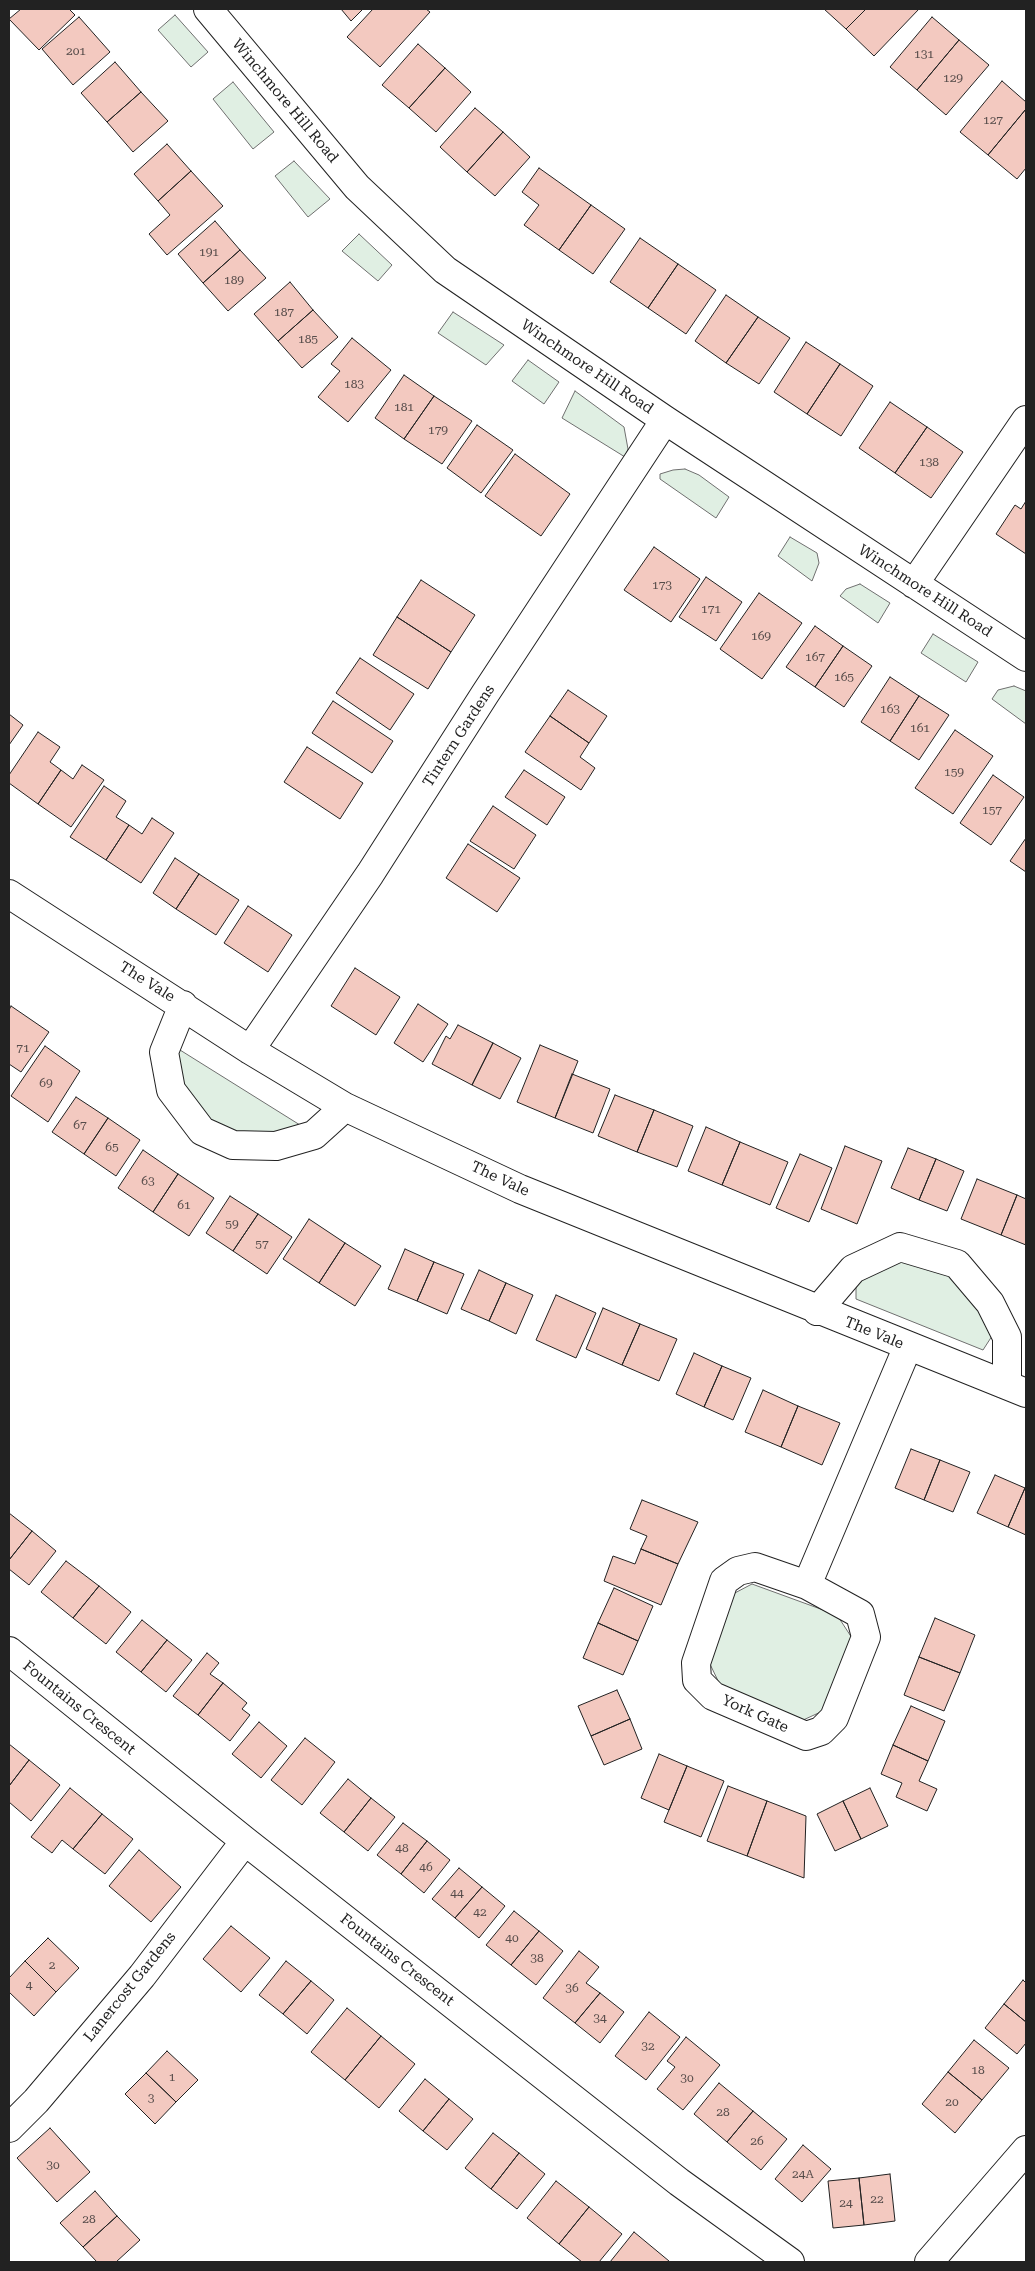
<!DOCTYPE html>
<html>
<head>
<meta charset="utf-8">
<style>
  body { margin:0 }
  #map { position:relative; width:1035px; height:2271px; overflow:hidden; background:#fff; font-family:"Roboto Serif",serif }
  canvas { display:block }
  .frame { position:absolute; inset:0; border:10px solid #222; pointer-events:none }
</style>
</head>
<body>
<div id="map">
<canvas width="1035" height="2271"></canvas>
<div class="frame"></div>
</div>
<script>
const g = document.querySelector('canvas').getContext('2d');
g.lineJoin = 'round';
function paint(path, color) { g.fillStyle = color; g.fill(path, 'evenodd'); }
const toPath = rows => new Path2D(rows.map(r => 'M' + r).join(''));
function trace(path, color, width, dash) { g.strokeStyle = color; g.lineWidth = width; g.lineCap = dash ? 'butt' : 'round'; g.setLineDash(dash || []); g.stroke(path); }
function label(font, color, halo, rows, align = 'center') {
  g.font = font + ' "Roboto Serif",serif'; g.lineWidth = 4; g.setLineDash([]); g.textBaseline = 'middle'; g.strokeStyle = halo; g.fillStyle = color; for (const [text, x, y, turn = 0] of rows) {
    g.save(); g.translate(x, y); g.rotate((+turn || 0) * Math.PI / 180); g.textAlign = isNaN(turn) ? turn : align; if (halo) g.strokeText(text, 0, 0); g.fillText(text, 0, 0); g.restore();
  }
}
const green = toPath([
  [175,15,208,52,191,67,158,30,175,15],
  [233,82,274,132,253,149,213,99,233,82],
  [294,161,330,199,308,217,275,176,294,161],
  [359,234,392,265,378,281,342,251,359,234],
  [453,312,504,345,486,365,438,333,453,312],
  [528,360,559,382,544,404,512,381,528,360],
  [575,391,624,427,628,449,625,457,562,418,575,391],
  [685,469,699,475,729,497,716,518,660,479,660,474,673,470,685,469],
  [790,537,817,553,819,563,812,581,778,556,790,537],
  [860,584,890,603,878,623,840,596,846,589,860,584],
  [933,634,978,662,966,682,921,653,933,634],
  [1014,686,1026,691,1026,724,992,699,998,690,1014,686],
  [180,1050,300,1125,271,1140,233,1142,203,1121,172,1066,180,1050],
  [890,1260,932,1265,965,1284,992,1336,983,1350,856,1299,856,1277,890,1260],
  [752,1584,837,1615,852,1638,825,1710,801,1721,722,1689,708,1660,731,1595,752,1584]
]);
paint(green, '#e0efe3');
trace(green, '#6f6f6f', 1);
const building = toPath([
  [21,9,69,9,75,15,39,50,9,19,21,9],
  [341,9,363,9,351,21,341,9],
  [373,9,426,9,430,12,380,67,347,37,373,9],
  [824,9,866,9,846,29,824,9],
  [866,9,919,9,874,56,846,29,866,9],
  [79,17,110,52,73,85,42,49,79,17],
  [932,17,959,40,917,90,890,67,932,17],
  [959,40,989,65,946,115,917,90,959,40],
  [418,44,445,68,409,108,382,85,418,44],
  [115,62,141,92,107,122,81,93,115,62],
  [445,68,471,92,436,132,409,108,445,68],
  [1002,81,1026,102,1026,109,988,155,960,132,1002,81],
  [141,92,168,121,133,152,107,122,141,92],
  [475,108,503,132,467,172,440,147,475,108],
  [1026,109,1026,168,1017,179,988,155,1026,109],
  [503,132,530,157,495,196,467,172,503,132],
  [167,144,191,171,158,201,134,174,167,144],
  [539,168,591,205,559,250,524,225,539,205,522,192,539,168],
  [191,171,223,206,167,255,149,234,170,215,158,201,191,171],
  [591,205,625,229,593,274,559,250,591,205],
  [215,221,240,250,203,283,178,254,215,221],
  [640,238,678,264,648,308,610,282,640,238],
  [240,250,266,278,228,311,203,283,240,250],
  [678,264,716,290,686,334,648,308,678,264],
  [290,282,313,310,278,341,254,314,290,282],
  [726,295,758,317,726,363,695,341,726,295],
  [313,310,338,337,302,368,278,341,313,310],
  [758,317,790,338,759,384,726,363,758,317],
  [352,338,391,370,348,422,318,397,340,371,331,364,352,338],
  [806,342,840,364,807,414,774,392,806,342],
  [840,364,873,386,841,436,807,414,840,364],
  [404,375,434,396,404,439,375,418,404,375],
  [434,396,472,421,442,464,404,439,434,396],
  [890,402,927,427,895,473,859,448,890,402],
  [477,425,513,450,481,493,447,468,477,425],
  [927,427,963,452,931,498,895,473,927,427],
  [515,454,570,494,541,536,485,496,515,454],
  [1026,501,1026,554,996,534,1015,505,1021,509,1026,501],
  [654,547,700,579,671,622,624,590,654,547],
  [706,577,742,602,716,641,679,617,706,577],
  [421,580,475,615,451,652,397,617,421,580],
  [759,593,802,623,762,679,720,649,759,593],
  [397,617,451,652,428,689,373,655,397,617],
  [815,626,843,646,815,687,786,667,815,626],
  [843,646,872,666,844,707,815,687,843,646],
  [360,658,414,694,390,730,336,693,360,658],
  [890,677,919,696,890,741,861,722,890,677],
  [568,690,607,716,589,743,550,716,568,690],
  [919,696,949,715,919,760,890,741,919,696],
  [333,701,393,741,372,773,312,733,333,701],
  [9,714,23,725,9,745,9,714],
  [550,716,589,743,580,757,595,768,581,790,525,752,550,716],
  [955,730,993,756,953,814,915,788,955,730],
  [38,732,60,747,50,762,61,770,38,804,9,783,9,775,38,732],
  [307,747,363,783,340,819,284,782,307,747],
  [82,765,104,780,71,827,38,804,61,770,73,779,82,765],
  [524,770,565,797,547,825,505,797,524,770],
  [993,775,1024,797,991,845,960,823,993,775],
  [104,786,126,801,116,817,129,825,106,860,70,837,104,786],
  [493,806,536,835,514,869,470,841,493,806],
  [152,818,174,833,141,883,106,860,129,825,142,834,152,818],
  [1026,838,1026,872,1010,861,1026,838],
  [468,844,520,878,497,912,446,878,468,844],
  [175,858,199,874,176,909,153,893,175,858],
  [199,874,239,900,216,935,176,909,199,874],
  [248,906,292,935,268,972,224,943,248,906],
  [355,968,400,997,376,1035,331,1006,355,968],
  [418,1004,448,1024,423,1062,394,1043,418,1004],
  [11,1006,49,1032,21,1072,9,1064,9,1010,11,1006],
  [458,1025,493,1043,472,1085,432,1064,446,1036,450,1039,458,1025],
  [493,1043,521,1058,500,1099,472,1085,493,1043],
  [540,1045,578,1061,555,1118,517,1102,540,1045],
  [45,1046,80,1071,48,1122,11,1096,45,1046],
  [572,1074,610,1089,593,1133,555,1118,572,1074],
  [615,1095,654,1110,637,1152,598,1136,615,1095],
  [76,1097,108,1118,84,1154,52,1132,76,1097],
  [654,1110,693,1126,677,1167,637,1152,654,1110],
  [108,1118,140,1140,116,1176,84,1154,108,1118],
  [706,1127,740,1142,722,1185,688,1171,706,1127],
  [740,1142,788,1162,770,1205,722,1185,740,1142],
  [845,1146,882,1161,857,1224,821,1209,845,1146],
  [908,1148,936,1159,919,1200,891,1188,908,1148],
  [143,1150,178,1174,153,1212,118,1188,143,1150],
  [800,1154,832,1168,809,1222,776,1208,800,1154],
  [936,1159,964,1171,947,1211,919,1200,936,1159],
  [178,1174,214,1198,189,1236,153,1212,178,1174],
  [977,1179,1017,1195,1001,1235,961,1219,977,1179],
  [1017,1195,1026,1199,1026,1245,1001,1235,1017,1195],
  [230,1196,258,1214,233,1251,206,1233,230,1196],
  [258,1214,292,1237,267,1274,233,1251,258,1214],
  [309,1219,345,1243,319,1283,283,1259,309,1219],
  [345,1243,381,1266,355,1306,319,1283,345,1243],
  [405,1249,434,1262,417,1301,388,1289,405,1249],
  [434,1262,464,1274,447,1314,417,1301,434,1262],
  [479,1270,506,1283,489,1321,461,1309,479,1270],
  [506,1283,533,1295,516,1334,489,1321,506,1283],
  [556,1295,596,1313,576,1358,536,1340,556,1295],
  [603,1308,640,1324,622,1365,586,1349,603,1308],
  [640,1324,677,1339,659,1381,622,1365,640,1324],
  [694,1353,722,1366,704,1407,676,1394,694,1353],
  [722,1366,751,1378,733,1420,704,1407,722,1366],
  [763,1390,798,1406,781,1447,745,1432,763,1390],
  [798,1406,840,1423,822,1465,781,1447,798,1406],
  [911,1449,940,1460,924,1500,895,1488,911,1449],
  [940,1460,970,1472,953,1512,924,1500,940,1460],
  [995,1475,1025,1488,1008,1527,977,1513,995,1475],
  [1025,1488,1026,1489,1026,1535,1008,1527,1025,1488],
  [642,1500,698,1522,678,1564,641,1549,647,1536,630,1529,642,1500],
  [9,1513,32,1531,9,1560,9,1513],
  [32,1531,56,1551,29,1585,9,1569,9,1560,32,1531],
  [641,1549,678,1564,661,1605,604,1581,613,1556,635,1564,641,1549],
  [66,1561,99,1586,73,1618,41,1592,66,1561],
  [99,1586,131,1612,106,1644,73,1618,99,1586],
  [614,1588,653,1606,638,1641,598,1623,614,1588],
  [935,1618,975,1635,960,1673,919,1657,935,1618],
  [142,1620,167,1640,141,1672,116,1652,142,1620],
  [598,1623,638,1641,623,1675,583,1658,598,1623],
  [167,1640,192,1660,166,1692,141,1672,167,1640],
  [207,1653,219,1663,210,1674,223,1683,198,1715,173,1696,207,1653],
  [919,1657,960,1673,944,1711,904,1695,919,1657],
  [223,1683,247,1703,242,1709,250,1715,230,1741,198,1715,223,1683],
  [617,1690,630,1719,591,1736,578,1706,617,1690],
  [911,1706,945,1721,928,1761,893,1745,911,1706],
  [630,1719,642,1749,604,1765,591,1736,630,1719],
  [259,1722,287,1746,261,1778,232,1754,259,1722],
  [305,1738,335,1762,302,1805,271,1780,305,1738],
  [9,1744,29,1760,9,1786,9,1744],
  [893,1745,928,1761,919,1781,937,1789,927,1811,896,1797,902,1783,881,1774,893,1745],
  [659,1754,687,1766,669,1810,641,1798,659,1754],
  [29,1760,60,1785,31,1821,9,1802,9,1786,29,1760],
  [687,1766,724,1781,701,1837,664,1822,687,1766],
  [348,1779,371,1798,344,1832,320,1813,348,1779],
  [728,1786,767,1801,747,1856,707,1841,728,1786],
  [70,1788,102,1814,73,1849,62,1840,52,1853,31,1837,70,1788],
  [870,1788,888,1826,861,1839,843,1801,870,1788],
  [371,1798,395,1817,368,1851,344,1832,371,1798],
  [767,1801,806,1816,804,1878,747,1856,767,1801],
  [843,1801,861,1839,835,1851,817,1814,843,1801],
  [102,1814,133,1839,105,1874,73,1849,102,1814],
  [403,1823,427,1841,401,1874,377,1855,403,1823],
  [427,1841,450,1860,424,1893,401,1874,427,1841],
  [139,1850,181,1887,151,1922,109,1886,139,1850],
  [459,1868,482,1887,455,1918,432,1899,459,1868],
  [482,1887,505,1906,479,1938,455,1918,482,1887],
  [514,1911,539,1931,511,1965,486,1945,514,1911],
  [231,1926,270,1958,241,1992,203,1959,231,1926],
  [539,1931,563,1951,536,1985,511,1965,539,1931],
  [48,1938,79,1968,56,1992,25,1961,48,1938],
  [579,1951,599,1967,586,1983,600,1993,575,2023,543,1998,579,1951],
  [25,1961,56,1992,34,2016,9,1992,9,1978,25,1961],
  [286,1961,311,1981,283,2014,259,1995,286,1961],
  [1023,1980,1026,1983,1026,2022,1004,2004,1023,1980],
  [311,1981,334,2000,307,2034,283,2014,311,1981],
  [600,1993,624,2012,600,2043,575,2023,600,1993],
  [1004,2004,1026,2022,1026,2043,1017,2054,985,2028,1004,2004],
  [347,2008,381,2036,345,2080,311,2052,347,2008],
  [649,2012,680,2037,646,2080,615,2056,649,2012],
  [381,2036,415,2064,379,2108,345,2080,381,2036],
  [686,2037,720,2065,683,2110,657,2089,675,2067,667,2061,686,2037],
  [974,2040,1009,2068,982,2100,948,2072,974,2040],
  [167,2051,198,2080,176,2102,146,2073,167,2051],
  [948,2072,982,2100,955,2133,922,2104,948,2072],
  [146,2073,176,2102,155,2124,125,2094,146,2073],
  [425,2079,449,2099,423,2131,399,2111,425,2079],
  [719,2083,753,2111,727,2142,694,2114,719,2083],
  [449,2099,473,2119,447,2150,423,2131,449,2099],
  [753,2111,787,2139,761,2170,727,2142,753,2111],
  [50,2128,90,2172,57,2202,17,2158,50,2128],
  [493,2133,519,2153,491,2189,465,2168,493,2133],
  [803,2145,831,2169,802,2202,775,2179,803,2145],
  [519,2153,545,2174,517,2209,491,2189,519,2153],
  [890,2174,895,2221,864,2225,859,2178,890,2174],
  [859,2178,864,2225,833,2228,828,2181,859,2178],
  [556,2181,589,2207,559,2244,527,2218,556,2181],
  [95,2191,117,2216,83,2247,60,2223,95,2191],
  [589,2207,622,2234,599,2262,582,2262,559,2244,589,2207],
  [117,2216,140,2240,116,2262,97,2262,83,2247,117,2216],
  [634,2232,669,2261,668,2262,610,2262,634,2232]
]);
paint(building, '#f3c9c0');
trace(building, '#222', 1);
const minor = toPath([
  [208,9,357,187,445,270,665,420,1026,657],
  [914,584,1026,420],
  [9,894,250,1050,345,1107,520,1189,1026,1393],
  [183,1005,164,1052,171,1090,202,1131,233,1145,276,1146,314,1135,345,1107],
  [250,1050,370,874,485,694,665,420],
  [817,1311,853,1269,900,1247,957,1264,990,1303,1007,1337,1007,1385],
  [807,1585,755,1567,738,1571,724,1581,696,1663,697,1680,713,1696,806,1736,821,1731,834,1718,866,1637,860,1614,807,1585,908,1346],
  [9,1651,245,1841,679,2182,790,2262],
  [9,2128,36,2101,142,1976,245,1841],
  [929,2262,1026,2150]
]);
trace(minor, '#222', 30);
trace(minor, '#fff', 28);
label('12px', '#564c4a', null, [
  ["201",76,51],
  ["131",924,54],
  ["129",953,78],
  ["127",993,120],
  ["191",209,252],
  ["189",234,280],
  ["187",284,312],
  ["185",308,339],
  ["183",354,384],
  ["181",404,407],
  ["179",438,430],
  ["138",929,462],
  ["173",662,585],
  ["171",711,609],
  ["169",761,636],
  ["167",815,657],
  ["165",844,677],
  ["163",890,709],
  ["161",920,728],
  ["159",954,772],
  ["157",992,810],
  ["71",23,1048],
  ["69",46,1083],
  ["67",80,1125],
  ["65",112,1147],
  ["63",148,1181],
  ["61",184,1205],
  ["59",232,1224],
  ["57",262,1244],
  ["48",402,1848],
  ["46",426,1867],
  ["44",457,1893],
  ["42",480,1912],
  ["40",512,1938],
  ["38",537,1958],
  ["2",52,1965],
  ["4",29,1985],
  ["36",572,1988],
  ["34",600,2018],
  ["32",648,2046],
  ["18",978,2070],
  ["1",172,2077],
  ["30",687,2078],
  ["3",151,2098],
  ["20",952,2102],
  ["28",723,2112],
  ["26",757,2141],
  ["30",53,2165],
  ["24A",803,2174],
  ["22",877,2199],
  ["24",846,2203],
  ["28",89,2219]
]);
label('15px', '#222', '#fff', [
  ["Winchmore Hill Road",285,101,50],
  ["Winchmore Hill Road",587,367,34],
  ["Winchmore Hill Road",925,591,33],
  ["Tintern Gardens",459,736,-57],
  ["The Vale",147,982,32],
  ["The Vale",500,1179,25],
  ["The Vale",874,1333,22],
  ["Fountains Crescent",79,1708,39],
  ["York Gate",755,1714,24],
  ["Fountains Crescent",397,1960,38],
  ["Lanercost Gardens",130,1987,-51]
]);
</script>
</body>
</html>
